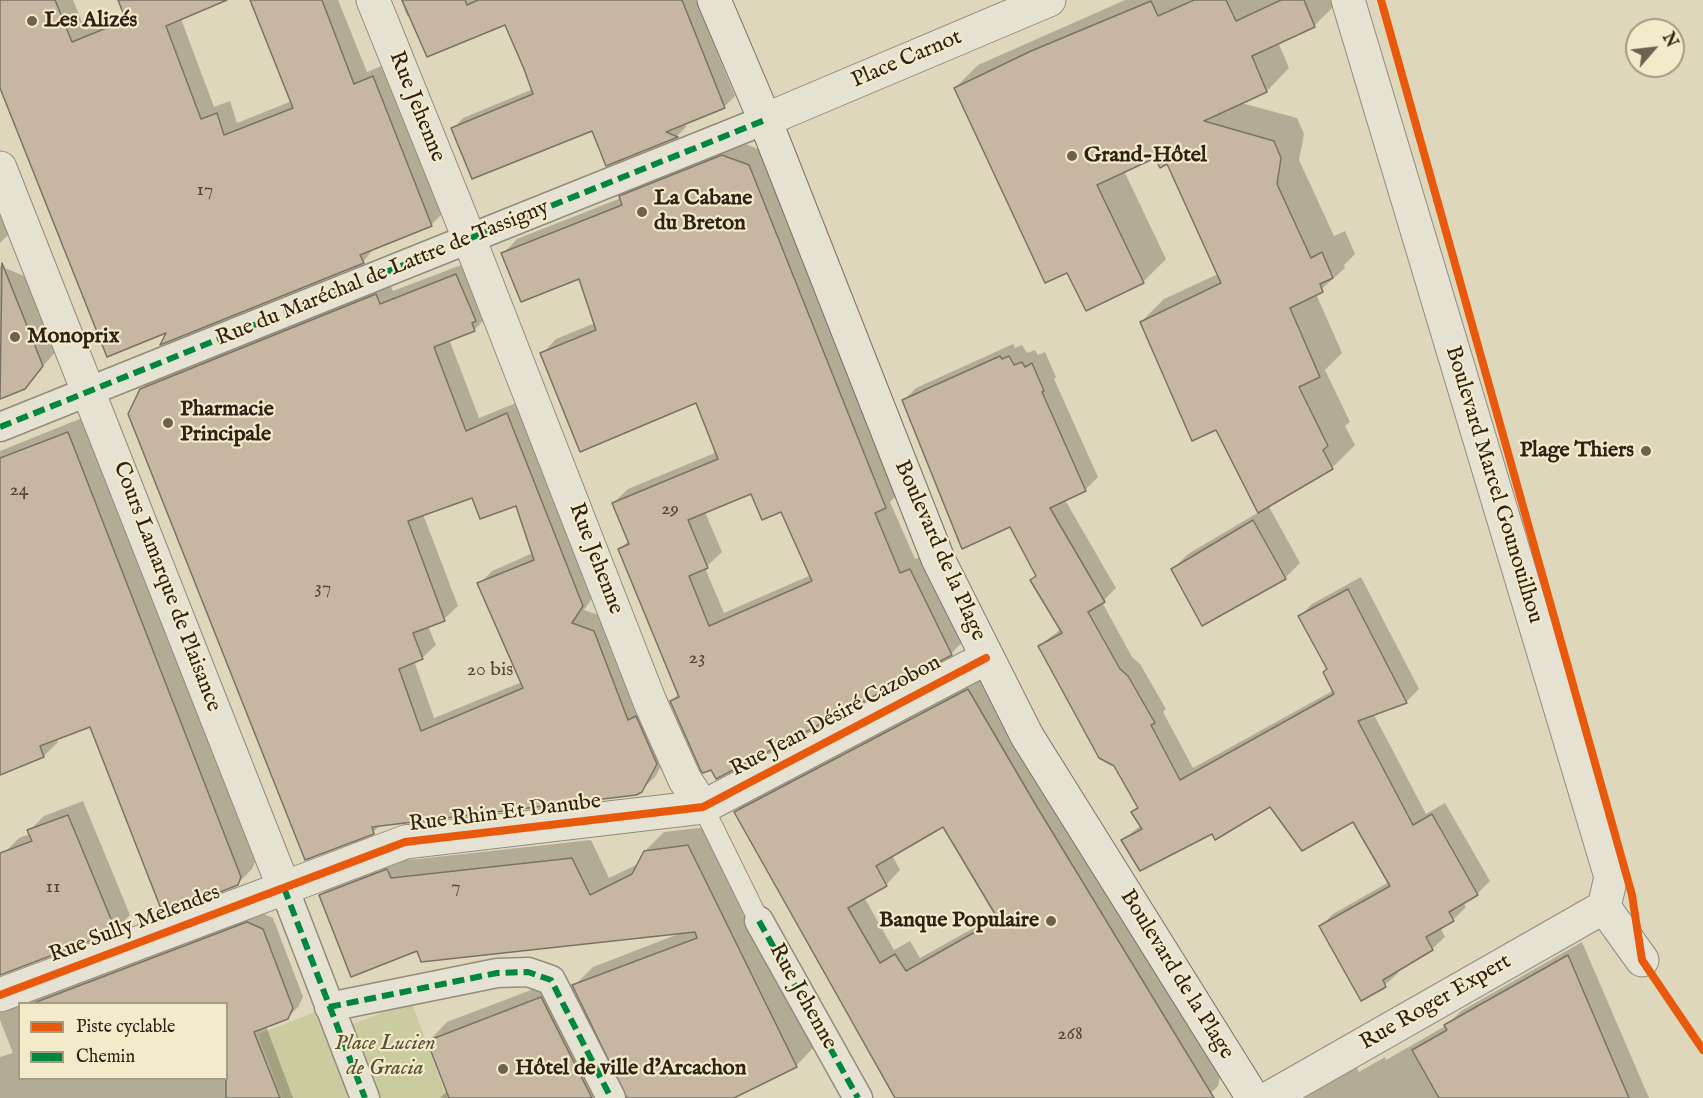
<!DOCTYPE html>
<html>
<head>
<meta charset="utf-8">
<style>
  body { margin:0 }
  #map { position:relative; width:1703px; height:1098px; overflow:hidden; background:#dfd7bc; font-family:"IM FELL English",serif }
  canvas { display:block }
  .legend { position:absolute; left:18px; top:1002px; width:210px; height:78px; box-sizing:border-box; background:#f3eaca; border:2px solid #a59a82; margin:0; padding:8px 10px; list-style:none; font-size:18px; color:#2f2115 }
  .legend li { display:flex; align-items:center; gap:12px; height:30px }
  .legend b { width:30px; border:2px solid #a59a82 }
  .north { position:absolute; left:1625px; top:18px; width:60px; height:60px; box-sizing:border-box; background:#f3eaca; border:2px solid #a59a82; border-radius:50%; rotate:62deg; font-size:16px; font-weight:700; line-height:24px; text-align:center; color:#2f2115 }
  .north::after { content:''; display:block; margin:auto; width:21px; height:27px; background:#6d614f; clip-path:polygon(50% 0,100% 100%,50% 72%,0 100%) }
</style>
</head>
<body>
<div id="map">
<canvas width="1703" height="1098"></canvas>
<ul class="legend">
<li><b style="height:8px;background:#e8590c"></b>Piste cyclable</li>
<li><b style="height:8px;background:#00873e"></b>Chemin</li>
</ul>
<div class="north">N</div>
</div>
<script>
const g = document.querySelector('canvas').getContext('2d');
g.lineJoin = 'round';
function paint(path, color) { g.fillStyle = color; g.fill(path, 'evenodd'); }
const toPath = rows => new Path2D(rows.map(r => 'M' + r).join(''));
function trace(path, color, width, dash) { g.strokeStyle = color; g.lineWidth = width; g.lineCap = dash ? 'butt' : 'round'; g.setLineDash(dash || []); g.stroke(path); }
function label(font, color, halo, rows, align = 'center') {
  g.font = font + ' "IM FELL English",serif'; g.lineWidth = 4.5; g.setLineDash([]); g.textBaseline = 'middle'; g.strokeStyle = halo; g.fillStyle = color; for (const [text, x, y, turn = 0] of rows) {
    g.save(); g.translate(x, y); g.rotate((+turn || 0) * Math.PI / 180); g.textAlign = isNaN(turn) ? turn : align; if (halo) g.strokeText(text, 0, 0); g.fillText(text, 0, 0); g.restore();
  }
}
paint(toPath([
  [411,1001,447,1098,282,1098,258,1034,323,1009,331,1033]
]), '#cbcba0');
paint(toPath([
  [0,0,73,0,85,30,125,14,120,0,228,0,181,19,214,107,230,101,237,123,292,101,251,0,338,0,367,72,386,64,444,212,431,225,375,247,363,262,169,330,0,83],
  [401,0,696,0,735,96,724,107,681,124,687,126,677,136,607,164,593,129,453,129,463,118,533,89,505,23,407,16],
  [1125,0,1336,0,1337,3,1314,26,1278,42,1289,68,1267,91,1241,103,1297,118,1304,134,1299,160,1334,236,1345,231,1355,254,1344,265,1345,268,1316,294,1342,353,1325,370,1350,422,1345,426,1355,445,1332,468,1268,505,1300,563,1285,578,1173,569,1188,554,1259,512,1217,428,1141,322,1164,299,1218,274,1168,162,1156,156,1124,171,1166,259,1143,282,1068,271,955,88,978,65],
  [738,141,763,151,899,493,890,502,915,559,925,555,965,639,951,654,672,701,679,693,620,549,629,540,613,503,628,489,717,452,697,401,542,354,556,339,595,323,580,277,503,254,517,239,621,198,635,182],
  [752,492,782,510,811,575,724,613,705,568,722,552,705,512],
  [0,192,15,228,0,243],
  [469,262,488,316,474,330,449,339,479,418,521,401,596,592,584,610,607,618,670,750,655,777,641,790,381,825,373,832,141,390,155,376,389,282,393,291],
  [473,496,516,505,533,553,492,571,479,584,522,682,434,718,414,661,422,658,436,645,428,626,444,619,458,606,423,514],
  [0,266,29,278,60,347,24,387,0,397],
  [1013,344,1015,348,1022,345,1027,353,1035,350,1038,355,1045,352,1056,377,1054,379,1098,477,1085,490,1065,500,1116,588,1102,602,1132,657,1140,664,1166,709,1163,712,1193,768,1334,690,1328,668,1300,616,1312,604,1361,577,1419,689,1407,701,1373,713,1426,814,1445,803,1490,881,1477,894,1463,902,1466,907,1453,920,1440,927,1445,937,1432,949,1397,970,1398,973,1385,985,1321,926,1333,914,1389,882,1354,820,1271,805,1212,832,1123,840,1141,825,1133,812,1139,806,1039,646,1061,629,1037,575,1011,525,903,401,916,388],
  [82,418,255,862,252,869,237,884,90,725,56,738,58,742,44,756,0,773,0,451],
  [982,676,1221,1073,1218,1086,1206,1098,896,1098,735,812,750,798],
  [944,825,997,915,920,958,910,941,894,950,864,897,886,885,900,870,892,855],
  [83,801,130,915,116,930,0,973,0,865,5,852,19,838,30,834,29,831,44,816],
  [707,827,814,1047,796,1066,730,1098,440,1098,447,1091,429,1041,447,1022,560,979,621,1094,627,1094,574,986,593,967,681,933,418,949,321,895,339,877,406,851,409,860,591,840,609,878,640,863,645,851,664,832],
  [259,912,273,918,303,997,298,1007,287,1018,266,1026,293,1098,0,1098,0,1057,13,1053,0,1020,0,1010],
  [20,1004,226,1004,226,1078,20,1078],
  [1582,942,1649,1098,1302,1098,1355,1065,1359,1072,1385,1057,1386,1060,1447,1025,1461,1011]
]), '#0003');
const building = toPath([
  [0,0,55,0,72,42,126,20,118,0,227,0,166,26,201,119,217,113,224,135,293,108,250,0,322,0,354,84,373,76,432,226,360,255,364,263,160,345,166,333,107,357,0,88,0,0],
  [402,0,465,0,467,5,478,0,682,0,725,108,666,132,678,137,606,166,592,131,472,179,451,128,533,94,524,69,505,25,427,57,402,0],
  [1194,0,1226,0,1236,21,1281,0,1304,0,1315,27,1252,56,1267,92,1204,121,1274,141,1281,158,1277,184,1311,258,1322,252,1333,278,1320,284,1323,292,1290,308,1320,377,1299,387,1328,446,1323,450,1333,469,1258,513,1216,430,1192,441,1140,322,1221,283,1167,164,1160,168,1155,158,1097,185,1144,283,1086,311,1067,273,1045,283,954,88,1031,51,1151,1,1158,16,1194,0],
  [722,155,749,165,886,508,875,513,900,573,910,569,952,655,716,779,711,770,703,773,701,771,670,701,679,697,618,549,629,544,612,503,718,459,696,403,580,452,540,353,596,330,579,279,521,302,501,253,622,205,619,196,722,155],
  [751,494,762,520,781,512,812,581,709,626,689,576,708,568,688,520,751,494],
  [2,263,43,366,25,389,0,399,2,263],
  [456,274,476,321,472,323,475,331,434,347,466,431,507,413,583,606,572,623,594,631,628,720,636,716,657,764,642,792,636,795,372,827,374,834,305,860,128,414,140,389,376,294,380,304,456,274],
  [472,498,480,519,516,506,534,560,477,583,523,688,421,731,399,669,423,659,413,633,445,621,408,521,472,498],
  [1000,356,1002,359,1009,356,1014,365,1022,362,1025,367,1032,363,1044,391,1042,392,1086,491,1050,508,1105,602,1088,612,1120,669,1128,676,1155,723,1151,725,1180,780,1334,694,1323,672,1327,669,1298,616,1348,589,1407,703,1358,721,1413,825,1432,814,1478,895,1449,912,1454,921,1426,937,1433,950,1383,980,1386,987,1361,1001,1319,926,1390,886,1353,822,1302,851,1270,807,1215,840,1212,834,1140,871,1121,840,1142,829,1131,812,1138,808,1114,766,1099,758,1038,646,1062,633,1030,580,1036,576,1010,527,962,549,902,400,1000,356],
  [68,432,241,877,238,885,163,914,90,727,40,746,44,757,0,775,0,458,68,432],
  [1253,520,1286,579,1202,626,1171,569,1253,520],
  [968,689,1034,802,1214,1098,895,1098,734,812,968,689],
  [943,827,998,919,906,971,895,954,880,963,848,908,887,886,876,866,943,827],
  [68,815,116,931,0,975,0,853,32,841,27,830,68,815],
  [688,845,797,1067,734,1098,627,1098,572,985,697,938,695,932,421,962,417,951,351,977,319,895,387,869,391,878,572,858,590,895,632,874,644,851,688,845],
  [247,922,263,929,293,1008,288,1019,254,1032,280,1098,226,1098,226,1004,31,1004,247,922],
  [1568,955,1629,1098,1439,1098,1412,1050,1447,1030,1444,1025,1568,955],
  [541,997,592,1098,449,1098,427,1041,541,997]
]);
paint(building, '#c7b7a2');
trace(building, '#7a7365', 1.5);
const service = toPath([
  [703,807,759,921]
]);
const pedestrian = toPath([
  [0,427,765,120],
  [284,888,365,1098],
  [759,921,858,1098],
  [329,1007,497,973,528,972,551,980,611,1098]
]);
const minor = toPath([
  [373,0,461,218,650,702,685,780,703,807],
  [1348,0,1611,877,1604,907,1642,960],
  [765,120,1049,0],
  [284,888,405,842,703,807,986,658],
  [1269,1098,1604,907]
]);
const tertiary = toPath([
  [0,168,284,888,0,995]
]);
const secondary = toPath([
  [714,0,765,120,938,559,1027,736,1253,1098]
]);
trace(service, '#928c7b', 22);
trace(pedestrian, '#928c7b', 31);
trace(minor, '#928c7b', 35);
trace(tertiary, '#928c7b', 35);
trace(secondary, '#7a7365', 35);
trace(service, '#e5e1d3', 20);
trace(pedestrian, '#e5e1d3', 28);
trace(minor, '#e5e1d3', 33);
trace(tertiary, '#e5e1d3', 33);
trace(secondary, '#e5e1d3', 33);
trace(toPath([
  [0,427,765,120],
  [284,888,365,1098],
  [759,921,858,1098],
  [329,1007,497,973,528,972,551,980,611,1098]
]), '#00873e', 6, [12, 6]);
trace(toPath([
  [1381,0,1632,895,1642,960,1703,1050],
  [0,995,405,842,703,807,986,658]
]), '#e8590c', 8);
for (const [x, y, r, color] of [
  [32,21,6,"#6d614f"],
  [1072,156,6,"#6d614f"],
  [642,212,6,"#6d614f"],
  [15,337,6,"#6d614f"],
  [168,423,6,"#6d614f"],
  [1646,451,6,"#6d614f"],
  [1051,921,6,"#6d614f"],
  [503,1069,6,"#6d614f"]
]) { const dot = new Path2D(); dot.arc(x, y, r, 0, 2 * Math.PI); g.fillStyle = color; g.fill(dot); trace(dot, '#f3eaca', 2); }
label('20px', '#554638', null, [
  ["17",205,191],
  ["24",19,491],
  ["29",670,510],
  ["37",323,589],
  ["23",697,659],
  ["20 bis",490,671],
  ["11",53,888],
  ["7",456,888],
  ["268",1070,1035]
]);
label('bold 22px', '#2f2115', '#f3eaca', [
  ["Les Alizés",44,21],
  ["Grand-Hôtel",1084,156],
  ["La Cabane",654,199],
  ["du Breton",654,224],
  ["Monoprix",27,337],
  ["Pharmacie",180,410],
  ["Principale",180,435],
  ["Plage Thiers",1634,451,"right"],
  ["Banque Populaire",1039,921,"right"],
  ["Hôtel de ville d'Arcachon",515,1069]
], 'left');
label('22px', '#2f2115', '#f3eaca', [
  ["Place Carnot",907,60,-23],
  ["Rue Jehenne",416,107,68],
  ["Rue du Maréchal de Lattre de Tassigny",383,274,-22],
  ["Boulevard Marcel Gounouilhou",1493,485,73],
  ["Boulevard de la Plage",939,551,66],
  ["Rue Jehenne",595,559,69],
  ["Cours Lamarque de Plaisance",166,587,69],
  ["Rue Jean Désiré Cazobon",836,717,-28],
  ["Rue Rhin Et Danube",505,814,-7],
  ["Rue Sully Melendes",135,925,-21],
  ["Boulevard de la Plage",1176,975,58],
  ["Rue Jehenne",802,997,61],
  ["Rue Roger Expert",1436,1003,-30]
]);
label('italic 22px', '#595138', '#f3eaca', [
  ["Place Lucien",385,1044],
  ["de Gracia",385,1069]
]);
</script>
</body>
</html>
